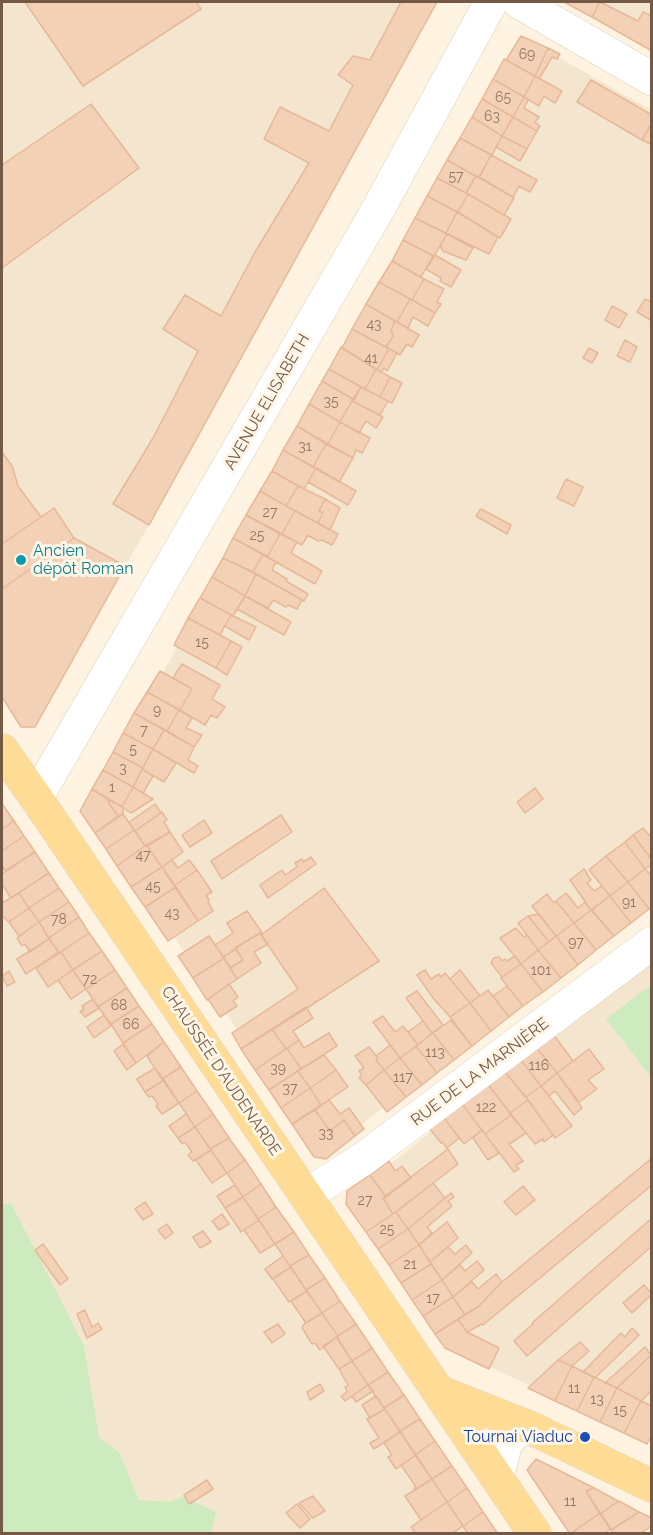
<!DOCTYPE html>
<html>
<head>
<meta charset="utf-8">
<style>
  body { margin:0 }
  #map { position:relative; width:653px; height:1535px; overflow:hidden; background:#fdf3e0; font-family:Raleway,sans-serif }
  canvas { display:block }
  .frame { position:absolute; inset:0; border:3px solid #745947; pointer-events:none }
</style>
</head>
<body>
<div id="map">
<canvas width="653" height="1535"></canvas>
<div class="frame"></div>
</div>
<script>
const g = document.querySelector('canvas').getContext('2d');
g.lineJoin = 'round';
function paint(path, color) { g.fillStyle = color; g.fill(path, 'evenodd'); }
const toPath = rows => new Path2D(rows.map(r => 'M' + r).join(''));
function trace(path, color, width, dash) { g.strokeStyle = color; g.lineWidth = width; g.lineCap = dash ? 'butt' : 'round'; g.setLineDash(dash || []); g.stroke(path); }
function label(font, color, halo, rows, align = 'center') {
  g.font = font + ' Raleway,sans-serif'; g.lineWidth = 6; g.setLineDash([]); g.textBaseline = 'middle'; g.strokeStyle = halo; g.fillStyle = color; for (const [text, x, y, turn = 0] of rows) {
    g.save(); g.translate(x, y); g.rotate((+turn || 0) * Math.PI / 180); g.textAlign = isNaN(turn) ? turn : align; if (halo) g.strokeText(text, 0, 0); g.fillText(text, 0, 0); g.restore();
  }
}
paint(toPath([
  [2,2,432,2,345,156,149,525,125,566,74,538,2,589],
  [565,2,651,2,651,51],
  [523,37,651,110,651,896,323,1155,86,808],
  [2,806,354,1324,497,1533,2,1533],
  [651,956,651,1442,447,1347,350,1196]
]), '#f4e5ce');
paint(toPath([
  [651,985,651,1077,606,1019],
  [11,1203,84,1346,99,1438,119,1452,139,1500,169,1502,183,1497,216,1512,211,1533,2,1533,2,1205]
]), '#ceeabf');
const building = toPath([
  [25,2,196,2,201,9,83,86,25,2],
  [401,2,437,2,149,525,113,504,153,438,198,351,163,329,185,295,221,316,255,252,309,163,264,139,280,107,329,131,353,85,338,75,353,56,370,60,401,2],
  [564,2,600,2,592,17,564,2],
  [600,2,638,21,643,12,652,16,652,51,592,17,600,2],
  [521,36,548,48,535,76,506,60,521,36],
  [548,48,560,54,557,59,552,57,539,79,535,76,548,48],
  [504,59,535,76,524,97,493,79,504,59],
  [535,76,562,91,555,103,544,96,539,106,524,97,535,76],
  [493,79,524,97,513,117,482,99,493,79],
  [591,80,652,115,652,123,642,140,577,102,591,80],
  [524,97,528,100,524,108,539,117,535,122,540,126,537,131,513,117,524,97],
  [482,99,513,117,502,136,472,117,482,99],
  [91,104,139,168,2,268,2,165,91,104],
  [472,117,502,136,492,155,460,138,472,117],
  [513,117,537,131,527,149,502,136,513,117],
  [652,123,652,143,651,144,642,140,652,123],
  [502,136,527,149,520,161,496,147,502,136],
  [460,138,491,155,479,178,447,160,460,138],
  [491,155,537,180,530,192,519,186,513,197,479,177,491,155],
  [447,160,476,176,466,193,437,178,447,160],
  [476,176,514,198,504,215,466,193,476,176],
  [437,178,468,194,458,212,427,196,437,178],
  [468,194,511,219,500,238,458,212,468,194],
  [427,196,457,212,446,233,415,218,427,196],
  [457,212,498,237,489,254,446,233,457,212],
  [415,218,447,234,434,256,403,240,415,218],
  [447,234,473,248,466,260,443,251,440,246,447,234],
  [403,240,433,256,421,277,392,261,403,240],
  [435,255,461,270,451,287,440,281,441,278,426,269,435,255],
  [392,261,424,279,412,300,379,282,392,261],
  [424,279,444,289,437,302,441,304,435,313,412,300,424,279],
  [379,282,410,299,397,322,366,304,379,282],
  [410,299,435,313,428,326,413,317,408,328,397,322,410,299],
  [645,299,652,302,652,321,637,312,645,299],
  [366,304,395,321,391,330,393,336,386,347,352,329,366,304],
  [612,306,627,314,619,328,605,320,612,306],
  [395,321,419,335,412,347,407,344,400,355,386,347,393,336,391,330,395,321],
  [352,329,389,349,377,370,342,348,352,329],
  [625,340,637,347,630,362,617,356,625,340],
  [341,347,376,369,365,389,329,369,341,347],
  [589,348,598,353,592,363,583,358,589,348],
  [389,349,397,353,387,371,384,368,381,372,377,370,389,349],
  [329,369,361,387,354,400,322,381,329,369],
  [376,369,390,377,380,397,365,389,376,369],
  [390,377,402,383,392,403,380,397,390,377],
  [322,381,353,399,340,422,309,404,322,381],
  [361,387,388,401,380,415,352,401,361,387],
  [352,401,383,417,376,428,366,421,359,433,340,422,352,401],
  [309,404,340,422,328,444,297,426,309,404],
  [340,422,370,438,362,453,356,450,353,458,328,444,340,422],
  [297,426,326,444,313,467,283,450,297,426],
  [326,444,353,458,339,482,313,467,326,444],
  [283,450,316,468,304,489,272,471,283,450],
  [2,452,12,466,18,486,41,517,2,544,2,452],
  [316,468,356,491,348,505,308,482,316,468],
  [272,471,298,486,286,506,260,491,272,471],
  [566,479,583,487,574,506,557,498,566,479],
  [298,486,325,499,319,511,323,513,318,523,286,506,298,486],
  [260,491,295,511,282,534,246,515,260,491],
  [325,499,340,508,330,530,318,523,323,513,319,511,325,499],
  [54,508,74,538,2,589,2,544,54,508],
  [481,509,511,525,507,534,476,516,481,509],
  [295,511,338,534,332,545,322,540,318,541,308,535,302,545,282,534,295,511],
  [246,515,280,534,267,557,233,538,246,515],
  [280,534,297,542,291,553,322,571,315,584,267,557,280,534],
  [74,538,125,566,35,727,21,727,2,697,2,589,74,538],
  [233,538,263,554,253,572,223,558,233,538],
  [263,554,276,562,272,570,287,579,286,581,308,594,304,601,253,572,263,554],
  [223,558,256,574,245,596,212,577,223,558],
  [256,574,302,600,297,609,288,605,286,607,273,600,268,608,245,596,256,574],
  [212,577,245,596,233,616,200,598,212,577],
  [245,596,291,622,284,635,237,609,245,596],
  [200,598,231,615,220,635,188,618,200,598],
  [231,615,256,627,249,640,225,626,231,615],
  [188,618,231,641,216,668,174,645,188,618],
  [231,641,242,647,227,675,216,668,231,641],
  [182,664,220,685,212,699,225,707,217,718,211,715,205,725,180,710,192,689,173,678,182,664],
  [160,671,192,689,180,710,147,692,160,671],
  [147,692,179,710,167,731,134,713,147,692],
  [179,710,192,718,186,728,202,735,194,747,167,731,179,710],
  [134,713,164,730,153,749,123,733,134,713],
  [164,730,194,747,188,760,198,766,194,773,153,749,164,730],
  [123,733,153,749,143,768,113,752,123,733],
  [153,749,176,763,164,782,142,769,153,749],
  [113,752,143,768,133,787,103,770,113,752],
  [142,769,153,776,143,793,133,787,142,769],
  [103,770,133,787,122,807,92,789,103,770],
  [133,787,153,799,131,813,122,807,133,787],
  [535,788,543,799,525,813,517,802,535,788],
  [92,789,109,800,108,802,118,816,95,833,80,811,92,789],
  [109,800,123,807,123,814,118,816,108,802,109,800],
  [155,804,161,813,135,831,129,822,155,804],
  [3,805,14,821,2,829,2,806,3,805],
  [162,812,167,820,164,822,170,832,145,846,135,831,162,812],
  [123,814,134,830,106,849,95,833,123,814],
  [281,815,292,832,222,879,211,861,281,815],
  [204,820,212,833,190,847,182,835,204,820],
  [14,821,24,836,2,851,2,829,14,821],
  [643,828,652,838,652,860,633,835,643,828],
  [134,830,145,846,117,866,106,849,134,830],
  [170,832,183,852,162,867,147,846,170,832],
  [633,835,652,860,652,864,645,869,625,842,633,835],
  [24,836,35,852,5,871,2,865,2,851,24,836],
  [625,842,645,869,628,882,606,856,625,842],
  [145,846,147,846,162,867,131,887,117,866,145,846],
  [35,852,49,873,11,898,2,884,2,874,35,852],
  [606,856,628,882,610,896,589,870,606,856],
  [311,857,316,864,268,898,260,885,282,870,285,875,297,867,295,863,302,859,303,862,311,857],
  [172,860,178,868,189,860,197,870,174,886,162,867,172,860],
  [162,867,176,887,145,907,131,887,162,867],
  [584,869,591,880,587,883,594,891,602,886,610,896,591,910,570,880,584,869],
  [645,869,652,876,652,907,649,909,628,882,645,869],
  [197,870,212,892,206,895,209,900,208,902,213,911,198,921,174,886,197,870],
  [49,873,59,888,29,908,19,893,49,873],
  [628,882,649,909,631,923,610,896,628,882],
  [176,887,198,921,168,941,145,907,176,887],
  [59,888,69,902,39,922,29,908,59,888],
  [324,888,379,961,310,1006,241,1049,232,1033,298,989,261,935,324,888],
  [19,893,29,908,9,922,2,916,2,903,19,893],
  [566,893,578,908,585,902,591,910,574,923,556,901,566,893],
  [547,894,554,903,556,901,574,923,556,936,532,906,547,894],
  [610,896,631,923,614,936,592,910,610,896],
  [69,902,79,917,49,938,39,922,69,902],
  [29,908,39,922,19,936,9,922,29,908],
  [591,910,614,936,596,950,574,923,591,910],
  [247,911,263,934,261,935,260,933,247,941,223,957,215,945,233,933,227,923,247,911],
  [539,914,556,936,549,942,528,916,539,914],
  [528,916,549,942,538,950,518,923,528,916],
  [79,917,89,933,59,953,49,938,79,917],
  [39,922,49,939,30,952,25,944,22,946,17,938,39,922],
  [574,923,596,950,578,965,556,936,574,923],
  [516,928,524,937,527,935,538,950,521,964,500,938,516,928],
  [89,933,102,951,73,970,61,952,89,933],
  [260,933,268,944,254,952,261,963,237,979,230,968,243,960,235,948,260,933],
  [209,936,224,958,193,978,178,956,209,936],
  [556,936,578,965,561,978,538,950,556,936],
  [49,939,59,952,26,974,17,959,49,939],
  [236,949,243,960,230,968,223,957,236,949],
  [538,950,561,978,543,992,521,964,538,950],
  [102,951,115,970,86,989,73,970,102,951],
  [61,952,73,970,48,987,36,968,61,952],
  [515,956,521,964,502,977,491,963,494,958,499,957,502,961,505,959,507,961,515,956],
  [224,958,237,979,207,1000,193,978,224,958],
  [521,964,543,992,523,1006,501,978,521,964],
  [73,970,86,989,71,999,58,980,73,970],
  [115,970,127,988,98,1007,86,989,115,970],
  [425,970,431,979,439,974,441,977,445,973,470,1003,450,1017,433,998,417,975,425,970],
  [460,970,480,996,470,1003,450,979,460,970],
  [9,971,15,982,7,986,2,976,9,971],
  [229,984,238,997,233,1001,237,1006,220,1017,208,999,229,984],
  [507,986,523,1006,509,1017,493,996,507,986],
  [127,988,139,1006,111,1024,98,1007,127,988],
  [488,990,509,1017,491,1031,470,1003,488,990],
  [417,991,443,1025,432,1033,406,998,417,991],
  [93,999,99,1008,85,1017,80,1011,84,1010,82,1006,93,999],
  [470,1003,491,1031,472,1046,450,1017,470,1003],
  [139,1006,152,1024,123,1043,111,1024,139,1006],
  [306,1007,313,1018,293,1031,299,1040,286,1049,272,1029,306,1007],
  [104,1015,111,1026,94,1038,87,1027,104,1015],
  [383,1016,395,1032,403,1026,418,1045,400,1058,373,1022,383,1016],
  [451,1020,472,1046,454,1060,433,1033,451,1020],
  [423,1021,432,1033,418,1045,408,1032,423,1021],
  [152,1024,164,1042,136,1063,123,1043,152,1024],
  [272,1029,286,1049,255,1070,241,1049,272,1029],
  [329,1033,337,1046,301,1069,287,1048,299,1040,304,1048,329,1033],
  [433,1033,454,1060,437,1073,416,1046,433,1033],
  [553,1034,573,1061,557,1073,536,1047,553,1034],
  [164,1042,181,1067,162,1079,147,1056,164,1042],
  [123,1044,136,1063,127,1070,114,1051,123,1044],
  [390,1045,400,1058,384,1070,376,1060,378,1058,376,1056,390,1045],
  [416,1046,437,1073,422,1085,400,1058,416,1046],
  [369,1047,378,1058,376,1060,384,1070,366,1085,359,1078,362,1075,359,1071,364,1068,355,1056,369,1047],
  [536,1047,557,1073,541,1086,520,1059,536,1047],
  [287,1048,301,1069,269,1090,255,1070,287,1048],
  [589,1049,604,1069,588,1080,597,1089,579,1102,557,1073,589,1049],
  [324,1055,336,1070,310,1088,298,1071,324,1055],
  [400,1058,422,1085,406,1097,384,1070,400,1058],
  [520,1059,541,1086,526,1097,504,1071,520,1059],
  [181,1067,197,1091,179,1103,162,1079,181,1067],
  [155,1068,164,1080,145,1092,137,1079,155,1068],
  [301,1069,298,1071,310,1088,281,1108,269,1090,301,1069],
  [336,1070,348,1087,321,1105,310,1088,336,1070],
  [384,1070,406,1097,387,1112,366,1085,384,1070],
  [504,1071,528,1100,510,1113,488,1084,504,1071],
  [557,1073,582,1108,574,1115,555,1091,549,1096,541,1086,557,1073],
  [164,1080,179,1103,162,1114,156,1106,158,1104,152,1096,149,1097,145,1092,164,1080],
  [488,1084,511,1115,485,1134,462,1104,488,1084],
  [541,1086,572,1126,555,1138,526,1097,541,1086],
  [310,1088,321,1105,292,1124,281,1108,310,1088],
  [197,1091,213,1114,195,1127,179,1103,197,1091],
  [329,1100,340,1114,349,1108,364,1129,355,1136,344,1120,330,1131,315,1110,329,1100],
  [528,1100,553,1135,544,1142,543,1139,535,1144,510,1113,528,1100],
  [462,1104,482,1130,464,1144,444,1118,462,1104],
  [315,1110,330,1131,344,1120,355,1136,326,1159,314,1157,292,1124,315,1110],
  [186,1114,195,1127,178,1138,169,1126,186,1114],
  [213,1114,229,1138,210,1149,195,1127,213,1114],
  [511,1115,526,1133,509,1144,523,1161,516,1165,519,1169,514,1172,485,1134,511,1115],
  [444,1118,459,1138,447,1148,442,1142,441,1143,430,1129,444,1118],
  [195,1127,211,1150,193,1161,188,1155,192,1152,185,1142,182,1144,178,1138,195,1127],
  [482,1130,499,1153,488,1160,473,1138,482,1130],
  [229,1138,245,1160,227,1173,210,1149,229,1138],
  [448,1149,458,1164,393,1214,383,1198,448,1149],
  [211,1150,227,1173,212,1183,196,1160,211,1150],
  [652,1158,652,1185,483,1325,482,1324,467,1332,458,1319,479,1306,502,1282,652,1158],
  [245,1160,261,1184,243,1197,227,1173,245,1160],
  [389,1161,395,1171,402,1166,411,1178,386,1197,370,1175,389,1161],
  [370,1175,386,1197,383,1198,393,1214,396,1212,366,1232,346,1204,347,1191,370,1175],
  [433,1183,445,1198,408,1229,396,1212,433,1183],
  [261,1184,276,1207,258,1219,243,1197,261,1184],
  [235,1185,243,1197,225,1208,217,1196,235,1185],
  [523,1186,535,1200,516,1215,504,1202,523,1186],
  [451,1193,454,1197,448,1201,452,1206,427,1227,432,1233,419,1245,408,1229,451,1193],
  [243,1197,259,1220,241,1232,225,1208,243,1197],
  [145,1202,153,1214,143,1220,135,1209,145,1202],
  [276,1207,294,1232,275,1244,258,1219,276,1207],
  [396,1212,408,1229,378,1249,366,1232,396,1212],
  [222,1214,229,1224,219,1230,212,1221,222,1214],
  [652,1218,652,1246,527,1356,514,1341,533,1324,532,1323,652,1218],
  [259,1220,275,1244,260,1253,244,1230,259,1220],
  [447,1222,458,1238,430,1262,419,1245,447,1222],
  [167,1224,173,1233,165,1239,158,1230,167,1224],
  [408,1229,419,1245,389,1265,378,1249,408,1229],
  [203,1231,211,1242,200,1248,193,1237,203,1231],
  [294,1232,309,1255,290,1266,275,1244,294,1232],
  [43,1244,68,1279,60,1285,35,1250,43,1244],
  [419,1245,431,1264,401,1283,389,1265,419,1245],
  [466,1245,472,1253,442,1280,430,1262,448,1247,455,1254,466,1245],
  [309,1255,325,1278,306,1290,290,1266,309,1255],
  [283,1256,291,1267,272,1279,265,1269,283,1256],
  [477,1261,484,1270,453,1297,442,1280,460,1265,465,1271,477,1261],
  [431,1264,442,1280,412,1300,401,1283,431,1264],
  [291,1267,307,1291,289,1302,273,1279,291,1267],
  [496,1274,502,1282,479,1306,465,1315,453,1297,472,1282,478,1289,496,1274],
  [325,1278,340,1301,322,1313,306,1290,325,1278],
  [442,1280,453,1297,423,1316,412,1300,442,1280],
  [644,1285,652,1294,632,1313,623,1303,644,1285],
  [307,1291,322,1313,306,1323,291,1301,307,1291],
  [453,1297,465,1315,435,1334,423,1316,453,1297],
  [340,1301,356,1324,338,1336,322,1313,340,1301],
  [85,1310,92,1327,98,1323,102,1329,87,1338,77,1314,85,1310],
  [322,1313,338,1336,320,1350,315,1343,312,1344,302,1328,304,1324,322,1313],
  [458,1319,467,1332,499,1348,489,1369,445,1348,435,1334,458,1319],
  [278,1324,285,1334,272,1343,264,1332,278,1324],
  [356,1324,372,1348,352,1361,336,1337,356,1324],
  [632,1328,639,1335,595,1378,583,1372,621,1333,625,1337,632,1328],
  [337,1337,352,1361,339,1369,323,1346,337,1337],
  [580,1342,589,1351,572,1366,558,1360,580,1342],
  [645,1347,651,1355,617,1388,605,1383,645,1347],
  [372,1348,388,1372,368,1385,352,1361,372,1348],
  [651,1355,652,1390,641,1401,617,1388,651,1355],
  [558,1360,572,1366,555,1401,528,1388,558,1360],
  [352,1361,368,1385,345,1401,341,1396,347,1392,345,1387,348,1385,339,1369,352,1361],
  [572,1366,594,1377,577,1411,555,1401,572,1366],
  [388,1372,404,1395,384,1408,368,1385,388,1372],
  [594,1377,617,1388,600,1422,577,1411,594,1377],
  [320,1384,324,1391,310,1400,307,1392,320,1384],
  [368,1385,373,1391,356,1402,352,1396,368,1385],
  [617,1388,641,1401,624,1433,600,1422,617,1388],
  [404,1395,420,1419,400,1431,384,1408,404,1395],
  [376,1396,385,1409,370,1418,362,1405,376,1396],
  [641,1401,652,1406,652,1435,647,1444,624,1433,641,1401],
  [385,1409,400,1432,374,1449,370,1443,379,1438,367,1419,385,1409],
  [420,1419,435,1441,415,1455,400,1431,420,1419],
  [400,1432,416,1455,396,1469,388,1457,392,1455,384,1443,400,1432],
  [435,1441,452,1466,432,1479,415,1455,435,1441],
  [416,1455,432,1479,415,1490,414,1488,416,1487,401,1465,416,1455],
  [536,1459,594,1488,586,1491,600,1513,570,1534,527,1470,536,1459],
  [452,1466,467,1488,447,1502,432,1479,452,1466],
  [432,1479,447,1502,421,1520,405,1496,432,1479],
  [207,1480,213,1489,189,1504,184,1495,207,1480],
  [467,1488,483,1512,463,1526,447,1502,467,1488],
  [594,1488,618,1501,619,1501,600,1514,586,1491,594,1488],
  [313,1496,325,1511,313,1518,299,1503,313,1496],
  [619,1501,639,1512,611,1530,600,1514,619,1501],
  [447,1502,463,1526,451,1534,416,1534,411,1527,447,1502],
  [297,1504,310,1519,300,1528,286,1513,297,1504],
  [483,1512,498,1534,468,1534,463,1526,483,1512],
  [639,1512,652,1518,652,1526,643,1532,647,1534,614,1534,611,1530,639,1512],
  [600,1513,611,1529,604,1534,570,1534,600,1513]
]);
paint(building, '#f3d1b7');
trace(building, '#e6b897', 1.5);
const minor = toPath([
  [519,2,652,79],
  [36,798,376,213,491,2],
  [305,1196,363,1159,652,943],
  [497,1477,505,1446,512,1435,523,1428,531,1428]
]);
const major = toPath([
  [2,750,36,798,535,1534],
  [440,1392,531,1428,652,1486]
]);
trace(minor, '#e1cfbc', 34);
trace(major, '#e0dad7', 34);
trace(minor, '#fff', 33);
trace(major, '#fedc96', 33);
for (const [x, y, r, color] of [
  [21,560,6,"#0f9aa8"],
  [585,1437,6,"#1a4fb4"]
]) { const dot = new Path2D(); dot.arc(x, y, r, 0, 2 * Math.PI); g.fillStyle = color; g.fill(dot); trace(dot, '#fff6e7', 2); }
label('14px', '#947763', null, [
  ["69",527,55],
  ["65",503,98],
  ["63",492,117],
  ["57",456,177],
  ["43",374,325],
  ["41",371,359],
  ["35",331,402],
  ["31",305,447],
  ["27",270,513],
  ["25",257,536],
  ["15",202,643],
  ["9",157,711],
  ["7",144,731],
  ["5",133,750],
  ["3",123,769],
  ["1",112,788],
  ["47",143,856],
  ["45",153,887],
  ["91",629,903],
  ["43",172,914],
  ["78",59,920],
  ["97",576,943],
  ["101",541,971],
  ["72",90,980],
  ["68",119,1006],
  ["66",131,1025],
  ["113",435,1053],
  ["116",539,1066],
  ["39",278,1069],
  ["117",403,1078],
  ["37",290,1089],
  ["122",486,1108],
  ["33",326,1134],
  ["27",365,1201],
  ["25",387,1230],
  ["21",410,1265],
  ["17",433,1299],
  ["11",574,1389],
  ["13",597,1400],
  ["15",620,1411],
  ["11",570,1502]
]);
label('16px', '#745947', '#fff6e7', [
  ["AVENUE ELISABETH",267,402,-60],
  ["CHAUSSÉE D'AUDENARDE",221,1071,56],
  ["RUE DE LA MARNIÈRE",480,1072,-37]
]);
label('16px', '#0d838f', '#fff6e7', [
  ["Ancien",33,551],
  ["dépôt Roman",33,569]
], 'left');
label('16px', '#164399', '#fff6e7', [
  ["Tournai Viaduc",573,1437]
], 'right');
</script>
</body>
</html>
